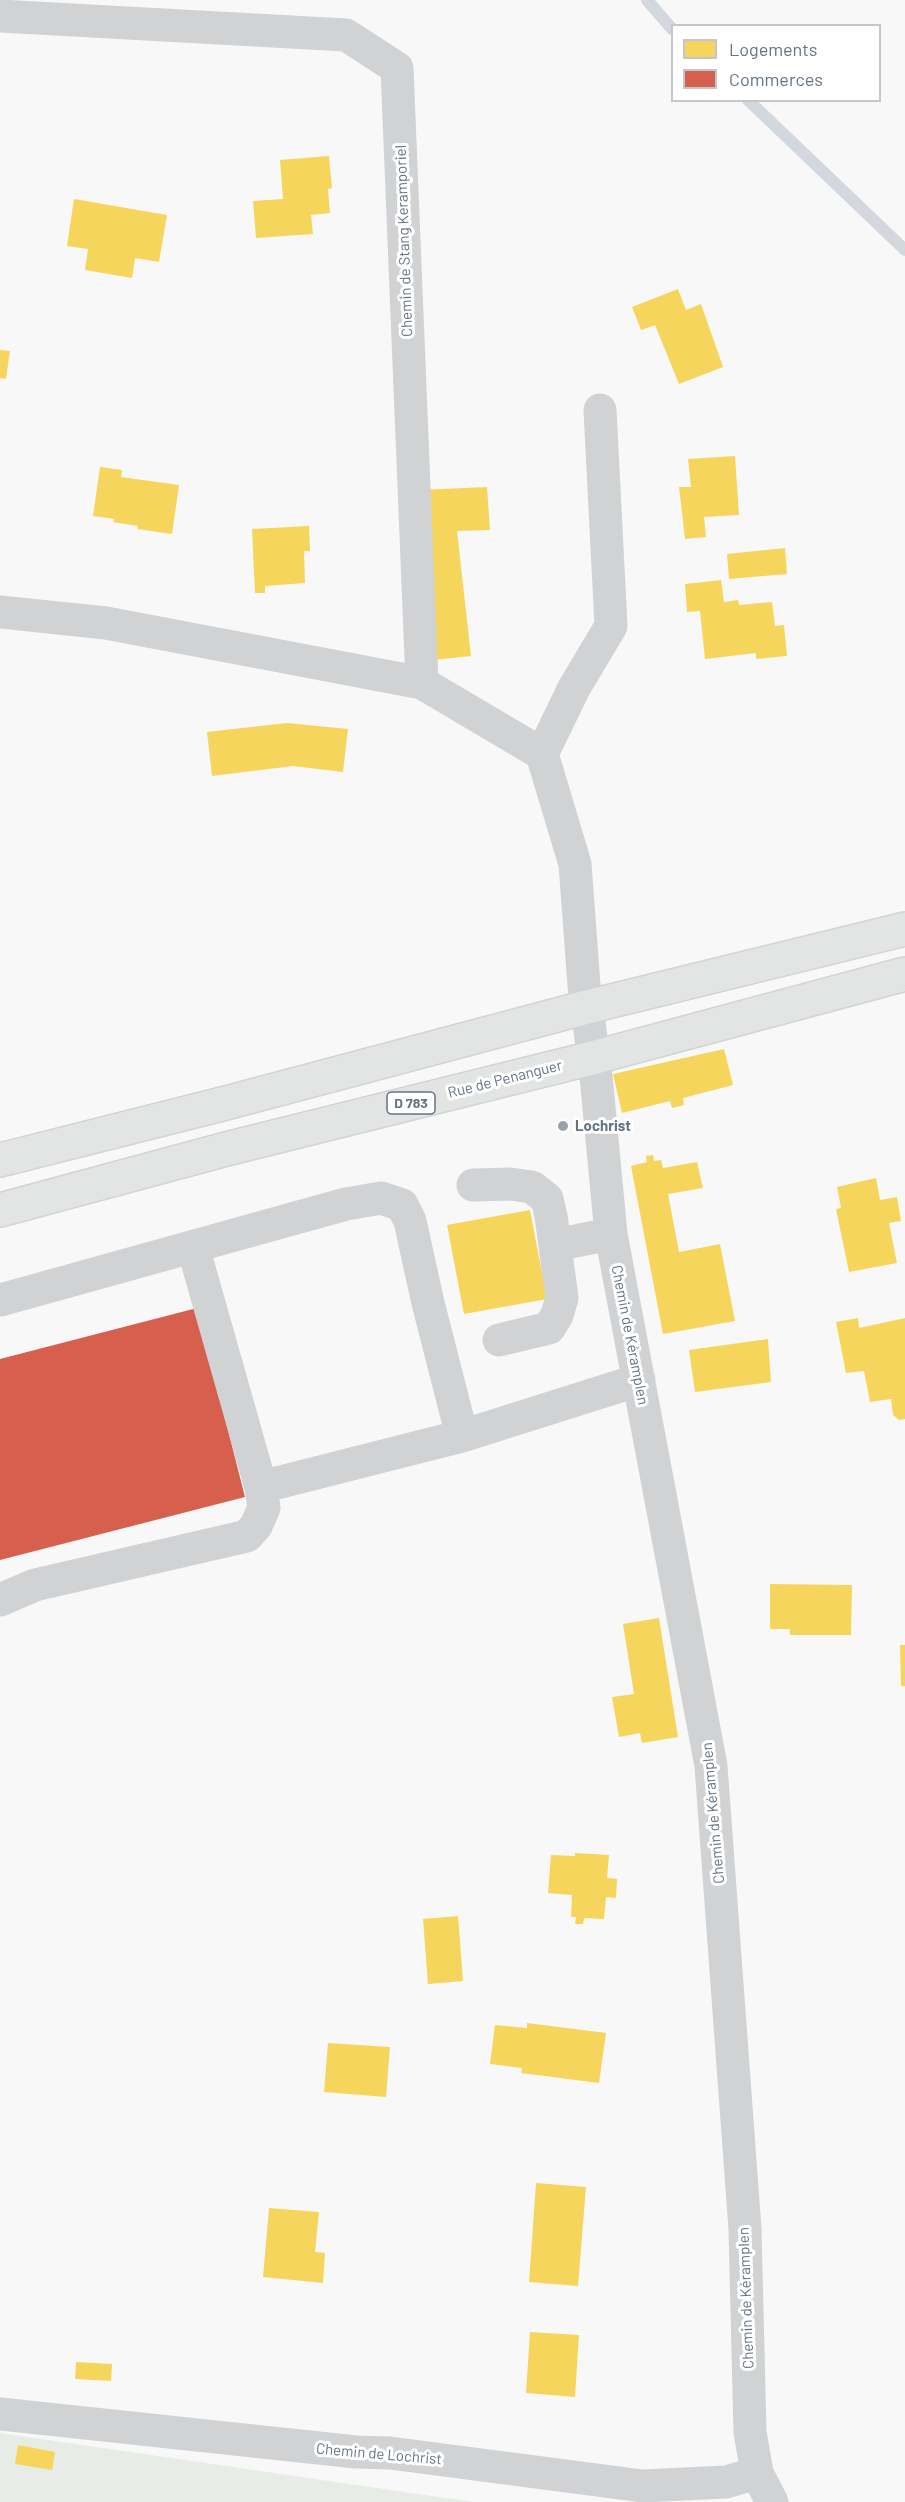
<!DOCTYPE html>
<html>
<head>
<meta charset="utf-8">
<style>
  body { margin:0 }
  #map { position:relative; width:905px; height:2502px; overflow:hidden; background:#f8f8f8; font-family:Barlow,sans-serif }
  canvas { display:block }
  .legend { position:absolute; left:671px; top:24px; width:210px; height:78px; box-sizing:border-box; background:#fff; border:2px solid #c1c7cd; margin:0; padding:8px 10px; list-style:none; font-size:18px; color:#637483 }
  .legend li { display:flex; align-items:center; gap:12px; height:30px }
  .legend b { width:30px; border:2px solid #c1c7cd }
</style>
</head>
<body>
<div id="map">
<canvas width="905" height="2502"></canvas>
<ul class="legend">
<li><b style="height:16px;background:#f6d55c"></b>Logements</li>
<li><b style="height:16px;background:#d6604d"></b>Commerces</li>
</ul>
</div>
<script>
const g = document.querySelector('canvas').getContext('2d');
g.lineJoin = 'round';
function paint(path, color) { g.fillStyle = color; g.fill(path, 'evenodd'); }
const toPath = rows => new Path2D(rows.map(r => 'M' + r).join(''));
function trace(path, color, width, dash) { g.strokeStyle = color; g.lineWidth = width; g.lineCap = dash ? 'butt' : 'round'; g.setLineDash(dash || []); g.stroke(path); }
function label(font, color, halo, rows, align = 'center') {
  g.font = font + ' Barlow,sans-serif'; g.lineWidth = 6; g.setLineDash([]); g.textBaseline = 'middle'; g.strokeStyle = halo; g.fillStyle = color; for (const [text, x, y, turn = 0] of rows) {
    g.save(); g.translate(x, y); g.rotate((+turn || 0) * Math.PI / 180); g.textAlign = isNaN(turn) ? turn : align; if (halo) g.strokeText(text, 0, 0); g.fillText(text, 0, 0); g.restore();
  }
}
paint(toPath([
  [0,2433,473,2502,0,2502]
]), '#e8ece6');
paint(toPath([
  [329,156,332,188,328,189,330,213,311,215,313,234,256,238,253,201,283,199,280,160],
  [74,199,167,215,159,262,135,258,132,278,85,270,88,249,67,246],
  [678,289,686,310,701,304,723,367,679,384,655,325,641,330,632,307],
  [0,350,10,351,6,379,0,378],
  [735,456,739,515,704,517,706,537,685,539,679,487,691,487,688,459],
  [100,467,122,470,121,477,179,485,172,534,137,529,138,526,113,522,114,519,93,516],
  [487,487,490,530,457,531,471,656,433,660,419,490],
  [309,526,310,551,304,551,305,583,265,586,265,593,255,593,252,529],
  [785,548,787,574,729,579,727,554],
  [721,580,724,602,738,600,739,605,772,602,775,626,784,625,787,656,756,659,756,653,705,659,700,611,687,612,685,584],
  [287,723,348,729,343,772,293,766,212,776,207,732],
  [724,1049,733,1085,683,1098,684,1105,672,1108,670,1101,622,1113,613,1074],
  [653,1155,654,1161,661,1160,663,1168,697,1162,703,1188,668,1194,679,1252,720,1244,735,1321,663,1334,631,1166,647,1162,646,1156],
  [876,1178,880,1200,897,1197,901,1221,889,1223,897,1263,849,1272,836,1209,841,1208,837,1187],
  [530,1210,547,1299,464,1314,447,1225],
  [858,1318,859,1328,905,1318,905,1419,899,1420,893,1415,891,1399,870,1402,864,1371,846,1373,836,1322],
  [768,1339,771,1382,695,1392,689,1350],
  [770,1584,852,1585,851,1635,790,1635,790,1629,770,1629],
  [659,1618,678,1737,642,1743,640,1733,619,1737,612,1697,634,1694,623,1624],
  [900,1645,905,1645,905,1686,901,1686],
  [575,1853,609,1855,607,1878,617,1879,616,1898,606,1897,604,1919,584,1918,583,1924,575,1924,576,1917,571,1917,572,1895,548,1893,551,1855,575,1856],
  [458,1916,463,1981,428,1984,423,1919],
  [527,2023,606,2033,599,2083,521,2073,522,2068,490,2064,495,2025,527,2028],
  [328,2043,390,2047,386,2097,324,2092],
  [536,2183,586,2187,578,2286,529,2282],
  [269,2208,319,2212,315,2252,325,2253,323,2283,263,2277],
  [530,2332,579,2335,575,2397,526,2393],
  [76,2362,112,2364,111,2381,75,2379],
  [18,2445,55,2452,52,2470,15,2464]
]), '#f6d55c');
paint(toPath([
  [197,1308,245,1497,0,1560,0,1359]
]), '#d6604d');
trace(toPath([
  [647,0,672,29],
  [748,100,905,250]
]), '#d2d8dd', 12);
const major = toPath([
  [0,1160,226,1103,587,1007,905,929],
  [0,1210,230,1148,592,1058,905,974]
]);
trace(major, '#d3d4d6', 36);
trace(toPath([
  [0,16,346,35,397,68,422,683,542,754,575,864,584,985,596,1076,611,1234,711,1766,745,2229,750,2432,757,2473,772,2502],
  [0,612,106,623,422,683],
  [542,754,574,688,611,626,600,410],
  [473,1185,510,1184,532,1187,547,1199,551,1216,562,1298,557,1315,549,1328,499,1340],
  [555,1245,611,1234],
  [0,1300,346,1204,381,1198,402,1205,410,1221,428,1303,462,1436],
  [261,1487,462,1436,639,1380],
  [0,1600,35,1585,247,1536,256,1526,264,1508,261,1487,193,1247],
  [0,2414,356,2452,390,2453,643,2486,726,2482,757,2473]
]), '#d0d2d3', 33);
trace(major, '#e3e4e4', 33);
for (const [x, y, r, color] of [
  [563,1126,6,"#97a2ac"]
]) { const dot = new Path2D(); dot.arc(x, y, r, 0, 2 * Math.PI); g.fillStyle = color; g.fill(dot); trace(dot, '#fff', 2); }
for (const [x, y, w] of [
  [411,1103,48]
]) { const box = new Path2D(); box.roundRect(x - w / 2, y - 11, w, 22, 4.5); g.fillStyle = '#fff'; g.fill(box); trace(box, '#637483', 1.5); }
label('bold 14px', '#637483', null, [
  ["D 783",411,1103]
]);
label('15px', '#637483', '#fff', [
  ["Chemin de Stang Keramporiel",404,241,-92],
  ["Rue de Penanguer",505,1079,-14],
  ["Chemin de Kéramplen",630,1335,79],
  ["Chemin de Kéramplen",713,1813,-95],
  ["Chemin de Kéramplen",746,2298,-92],
  ["Chemin de Lochrist",379,2454,5]
]);
label('bold 15px', '#637483', '#fff', [
  ["Lochrist",575,1126]
], 'left');
</script>
</body>
</html>
